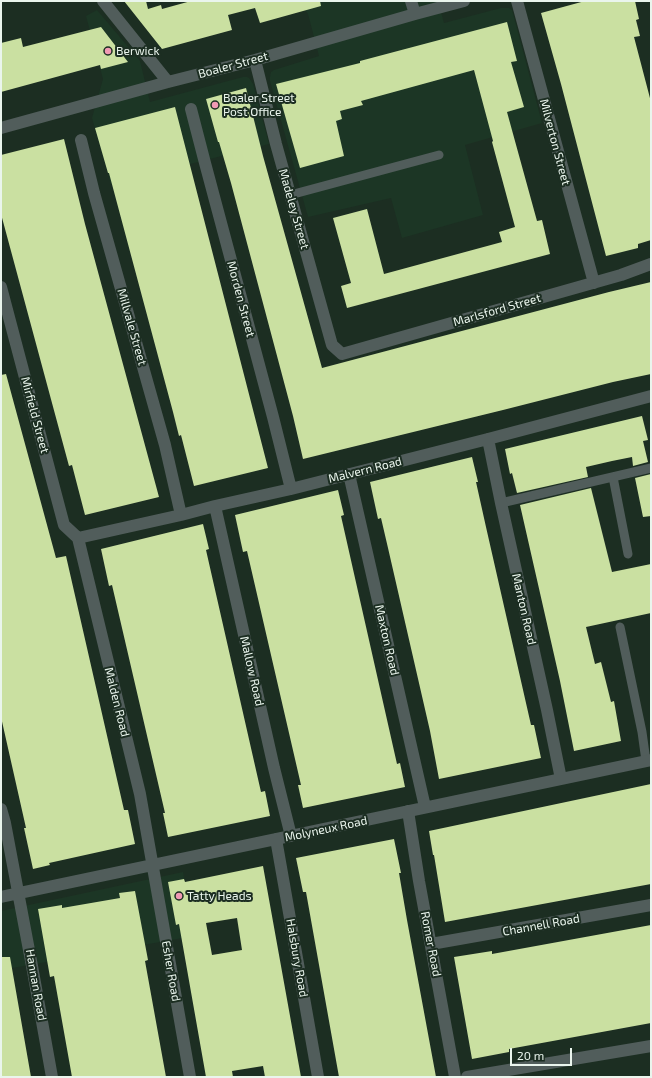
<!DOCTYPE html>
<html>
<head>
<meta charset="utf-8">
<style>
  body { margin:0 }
  #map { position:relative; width:652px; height:1078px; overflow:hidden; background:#1c2e22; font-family:"Exo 2",sans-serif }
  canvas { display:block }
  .frame { position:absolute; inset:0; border:2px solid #eaf5ed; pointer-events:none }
  .scale { position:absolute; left:510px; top:1048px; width:62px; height:18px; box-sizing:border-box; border:2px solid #eaf5ed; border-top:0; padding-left:5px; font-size:12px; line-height:14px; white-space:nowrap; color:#eaf5ed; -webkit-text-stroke:3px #1c2e22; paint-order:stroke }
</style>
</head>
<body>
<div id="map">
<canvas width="652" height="1078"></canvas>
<div class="frame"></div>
<div class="scale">20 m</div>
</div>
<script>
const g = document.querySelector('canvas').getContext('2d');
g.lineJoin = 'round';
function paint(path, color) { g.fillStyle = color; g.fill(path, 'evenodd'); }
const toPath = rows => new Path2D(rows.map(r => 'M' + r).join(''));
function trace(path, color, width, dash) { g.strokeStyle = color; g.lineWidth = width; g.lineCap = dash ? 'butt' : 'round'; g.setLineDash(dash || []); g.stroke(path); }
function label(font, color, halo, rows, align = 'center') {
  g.font = font + ' "Exo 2",sans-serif'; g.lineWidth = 4; g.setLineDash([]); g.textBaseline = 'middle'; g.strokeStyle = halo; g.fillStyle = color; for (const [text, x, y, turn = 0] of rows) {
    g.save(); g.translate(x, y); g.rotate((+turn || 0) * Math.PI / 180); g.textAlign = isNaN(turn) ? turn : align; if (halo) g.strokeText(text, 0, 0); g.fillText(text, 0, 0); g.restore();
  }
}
paint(toPath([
  [298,1,438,1,444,23,501,8,509,8,512,10,542,123,465,145,483,215,402,238,391,198,308,217,270,81,270,77,271,72,274,70,319,56,308,14],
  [97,10,140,61,150,102,243,77,247,77,249,78,253,84,269,144,111,184,92,118,103,79,86,16],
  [183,872,194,936,1,970,1,911]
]), '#1c3625');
paint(toPath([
  [124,1,146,1,148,9,161,5,162,9,191,1,320,1,321,6,260,23,255,8,228,15,232,30,162,49],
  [585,1,635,1,639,19,636,20,640,36,634,37,651,102,651,240,638,244,638,248,606,256,561,84,541,13],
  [507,22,517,61,511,62,524,107,507,112,537,221,542,220,550,254,347,308,341,286,351,283,333,218,367,209,384,274,502,242,499,232,515,227,492,142,493,141,474,70,361,101,363,105,340,111,342,119,336,121,344,156,300,168,276,84,360,63,360,61],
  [101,27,128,62,101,69,100,65,1,92,1,43,21,38,23,47],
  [246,88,263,156,322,368,609,292,651,282,651,374,613,382,503,410,303,459,293,416,231,183,219,142,218,142,206,99],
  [175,107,268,468,194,486,181,435,179,436,173,412,117,203,109,173,108,173,95,128],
  [64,139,85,224,159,497,85,515,72,465,69,466,1,214,1,155],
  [6,374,56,558,66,556,124,810,128,810,135,844,49,863,50,865,33,869,24,828,26,828,1,717,1,375],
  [642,416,648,440,643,441,648,462,633,466,632,457,612,461,586,467,588,477,517,493,512,473,510,474,505,449],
  [472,457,478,482,476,482,486,527,531,725,534,725,541,758,439,779,430,731,388,548,381,518,378,519,370,482],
  [651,474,651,516,643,517,635,478],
  [591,488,612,572,651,564,651,613,586,627,595,664,601,662,611,702,614,701,621,741,574,751,560,681,520,505],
  [338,490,344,515,341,516,397,764,400,763,405,787,303,808,298,785,301,785,247,551,243,552,235,515],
  [203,524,209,549,206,550,261,792,265,791,270,816,168,837,163,813,165,813,112,585,109,586,101,549],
  [651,784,651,884,445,922,434,855,433,855,429,831],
  [394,839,401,873,399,873,407,920,436,1077,339,1077,306,892,303,892,296,858],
  [263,866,301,1077,265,1077,263,1066,232,1071,233,1077,206,1077,179,924,176,925,168,882,184,879,185,882],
  [237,918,242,950,212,955,206,923],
  [135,891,148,960,145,961,166,1077,72,1077,54,976,50,977,38,909,62,905,62,908,120,898,119,893],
  [651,925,651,1023,509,1049,509,1052,472,1059,454,957,492,951,492,954],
  [1,957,10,957,31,1077,1,1077]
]), '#cae0a1');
trace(toPath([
  [290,195,439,155],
  [613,477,628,554],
  [501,503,651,468],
  [620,627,642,732,646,761]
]), '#515d5b', 9);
trace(toPath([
  [103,1,168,82],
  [411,1,415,14],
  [517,1,594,283],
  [255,60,276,144,332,345,342,354,621,275,651,264],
  [191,109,205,163,273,417,291,489],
  [1,128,168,82,255,60,415,14,464,1],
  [81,140,94,193,165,445,181,515],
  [1,287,64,525,78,538],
  [488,439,501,503,547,710,561,779],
  [349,474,425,807],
  [215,506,274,768,291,836],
  [78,538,181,515,215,506,291,489,488,439,651,396],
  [78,538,140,794,190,1077],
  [1,809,5,823,32,966,52,1077],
  [408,811,419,881,455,1077],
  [276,839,318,1077],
  [1,897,651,760],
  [431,944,651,905],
  [467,1077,651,1046]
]), '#515d5b', 12);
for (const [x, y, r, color] of [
  [108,51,4,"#f19ab4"],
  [215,105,4,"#f19ab4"],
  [179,896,4,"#f19ab4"]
]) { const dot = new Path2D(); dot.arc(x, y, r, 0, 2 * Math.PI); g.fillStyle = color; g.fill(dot); trace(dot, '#1c2e22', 1.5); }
label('12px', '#eaf5ed', '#1c2e22', [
  ["Berwick",116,51],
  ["Boaler Street",223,98],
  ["Post Office",223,112],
  ["Tatty Heads",187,896]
], 'left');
label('12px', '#eaf5ed', '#1c2e22', [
  ["Boaler Street",233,65,-15],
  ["Milverton Street",555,142,75],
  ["Madeley Street",294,209,74],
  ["Morden Street",241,299,75],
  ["Marlsford Street",497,310,-16],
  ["Millvale Street",132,327,74],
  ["Mirfield Street",35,415,75],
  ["Malvern Road",365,470,-14],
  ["Manton Road",524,609,77],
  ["Maxton Road",387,640,77],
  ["Mallow Road",252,671,77],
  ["Malden Road",117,702,76],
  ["Molyneux Road",326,829,-12],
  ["Channell Road",541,925,-10],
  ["Romer Road",431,944,79],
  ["Halsbury Road",297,958,80],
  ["Esher Road",171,971,80],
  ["Hannan Road",36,985,80]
]);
</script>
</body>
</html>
